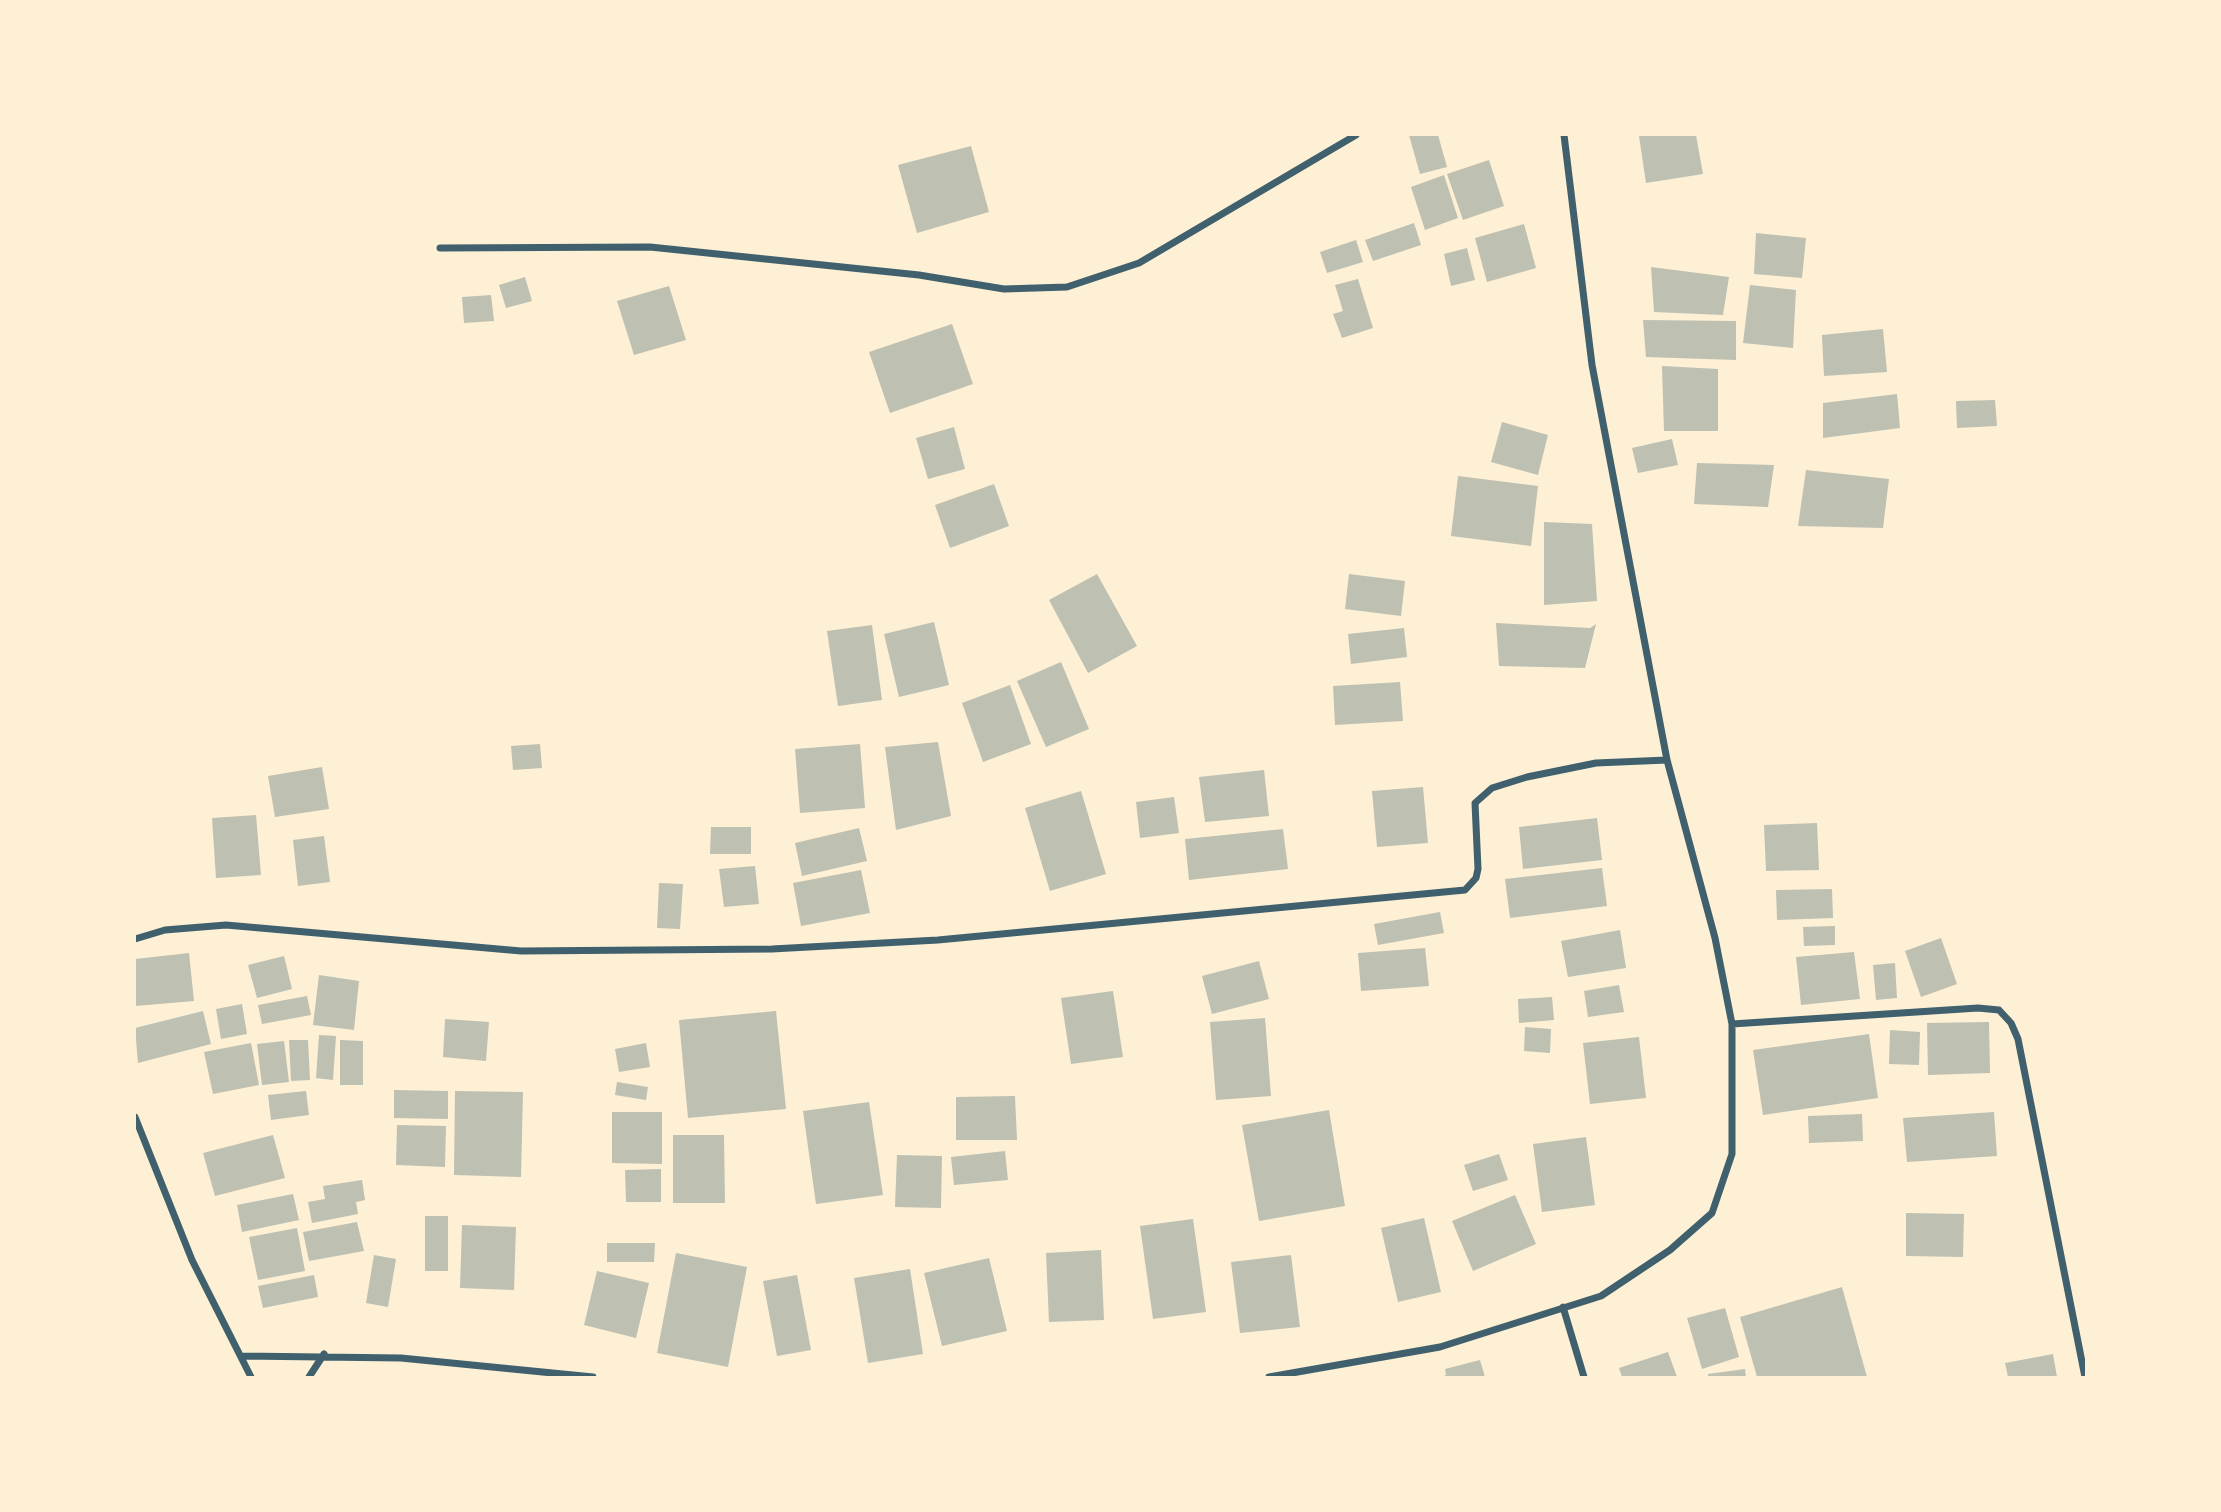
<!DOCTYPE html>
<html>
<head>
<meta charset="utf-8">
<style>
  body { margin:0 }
  #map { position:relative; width:2221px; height:1512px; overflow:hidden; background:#fdf0d5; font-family:Lato,sans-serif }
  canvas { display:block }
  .frame { position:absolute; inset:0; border:136px solid #fdf0d5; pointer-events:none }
</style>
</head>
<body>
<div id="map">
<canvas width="2221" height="1512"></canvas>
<div class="frame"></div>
</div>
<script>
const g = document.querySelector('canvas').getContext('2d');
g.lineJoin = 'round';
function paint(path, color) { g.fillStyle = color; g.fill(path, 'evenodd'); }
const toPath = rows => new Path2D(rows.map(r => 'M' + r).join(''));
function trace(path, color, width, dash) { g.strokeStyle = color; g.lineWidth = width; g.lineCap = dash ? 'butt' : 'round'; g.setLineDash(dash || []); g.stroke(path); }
paint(toPath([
  [1409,135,1438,135,1447,167,1420,174],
  [1696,135,1703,174,1646,183,1639,136],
  [971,146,989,212,917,233,898,165],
  [1489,160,1504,206,1463,220,1447,174],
  [1444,175,1458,218,1425,230,1411,187],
  [1414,223,1421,245,1373,261,1365,240],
  [1524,224,1536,268,1487,282,1475,238],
  [1756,233,1806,238,1802,278,1754,274],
  [1356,240,1363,262,1327,273,1320,252],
  [1467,248,1475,280,1451,286,1444,254],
  [1651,267,1729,277,1723,315,1654,312],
  [525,277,532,301,506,308,499,285],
  [1358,279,1373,328,1342,338,1333,314,1343,311,1335,285],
  [1750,285,1796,290,1793,348,1743,343],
  [669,286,686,340,634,355,617,301],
  [491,295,494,321,464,323,462,297],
  [1643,320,1736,321,1736,360,1646,357],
  [952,324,973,384,890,413,869,352],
  [1883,329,1887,372,1824,376,1822,335],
  [1662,366,1718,369,1718,431,1664,431],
  [1897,394,1900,428,1823,438,1823,403],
  [1995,400,1997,426,1957,428,1956,401],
  [1502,422,1548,435,1538,475,1491,462],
  [954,427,965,469,928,479,916,438],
  [1672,439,1678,465,1638,473,1632,448],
  [1697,463,1774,465,1768,507,1694,504],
  [1806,470,1889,479,1883,528,1798,526],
  [1458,476,1538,486,1531,546,1451,536],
  [994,484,1009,526,950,548,935,505],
  [1544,522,1592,524,1597,601,1544,605],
  [1097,574,1137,646,1088,673,1049,600],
  [1349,574,1405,581,1401,616,1345,609],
  [934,622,949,685,899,697,884,634],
  [1496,623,1590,628,1596,624,1585,668,1499,666],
  [872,625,882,700,838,706,827,631],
  [1404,628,1407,657,1351,664,1348,634],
  [1061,662,1089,729,1046,747,1017,681],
  [1400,682,1403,721,1335,725,1333,686],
  [1010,685,1031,744,983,762,962,703],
  [938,742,951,816,896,830,885,747],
  [540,744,542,768,513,770,511,746],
  [860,744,865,808,800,813,795,749],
  [322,767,329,809,275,817,268,776],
  [1264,770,1269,816,1205,822,1199,777],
  [1423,787,1428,843,1377,847,1372,791],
  [1081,791,1106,874,1050,891,1025,808],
  [1174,797,1179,833,1140,838,1136,802],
  [256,815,261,875,216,878,212,818],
  [1597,818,1602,860,1523,869,1519,827],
  [1817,823,1819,870,1766,871,1764,825],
  [711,827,751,827,751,854,710,854],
  [859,828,867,861,802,876,795,843],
  [1283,829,1288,869,1189,880,1185,839],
  [324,836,330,882,298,886,293,840],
  [755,866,759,904,724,907,719,869],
  [1602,868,1607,906,1510,918,1505,879],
  [861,870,870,913,801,926,793,883],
  [659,883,683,884,680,929,657,928],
  [1832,889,1833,918,1777,920,1776,890],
  [1440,912,1444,933,1378,945,1374,924],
  [1835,926,1835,945,1804,946,1803,927],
  [1620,930,1626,968,1568,977,1561,941],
  [1941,938,1957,984,1921,997,1905,951],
  [1425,948,1429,986,1361,991,1358,953],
  [1854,952,1860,999,1801,1005,1796,957],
  [189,953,194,1001,135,1006,135,959],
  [284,956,292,989,257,998,248,965],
  [1259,961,1269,999,1212,1014,1202,976],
  [1895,963,1897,998,1876,1000,1873,965],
  [319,975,359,981,354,1030,313,1025],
  [1619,985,1624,1012,1588,1017,1584,991],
  [1113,991,1123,1057,1071,1064,1061,998],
  [307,996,311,1015,262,1024,258,1005],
  [1552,997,1554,1020,1519,1023,1518,999],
  [242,1004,247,1034,221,1039,216,1009],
  [203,1011,211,1044,138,1063,135,1028],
  [776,1011,786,1109,688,1118,679,1020],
  [1265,1018,1271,1096,1216,1100,1210,1022],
  [445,1019,489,1022,486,1061,443,1057],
  [1989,1022,1990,1073,1928,1075,1927,1023],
  [1525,1027,1551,1029,1550,1053,1524,1051],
  [1890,1030,1920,1032,1919,1065,1889,1064],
  [1869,1034,1878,1098,1763,1115,1753,1050],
  [319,1035,336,1036,333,1080,316,1078],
  [1639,1037,1646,1098,1590,1104,1583,1043],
  [289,1040,308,1040,310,1080,291,1081],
  [340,1040,363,1041,363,1085,340,1085],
  [284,1041,289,1082,262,1085,257,1044],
  [251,1043,259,1085,213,1094,204,1052],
  [646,1043,650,1067,619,1072,615,1049],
  [617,1082,648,1087,646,1100,615,1095],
  [394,1090,448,1091,448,1119,394,1118],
  [306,1091,309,1115,271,1120,268,1095],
  [455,1091,523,1092,521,1177,454,1175],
  [1015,1096,1017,1140,956,1140,956,1097],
  [869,1102,883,1195,816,1204,803,1111],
  [1329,1110,1345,1206,1259,1221,1242,1125],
  [612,1112,662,1112,662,1164,612,1163],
  [1994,1112,1997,1156,1907,1162,1903,1118],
  [1862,1114,1863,1141,1809,1143,1808,1116],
  [397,1125,446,1126,445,1167,396,1165],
  [273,1135,285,1178,215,1196,203,1153],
  [673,1135,724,1135,725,1203,673,1203],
  [1586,1137,1595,1205,1542,1212,1533,1144],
  [1005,1151,1008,1180,954,1185,951,1157],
  [1499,1154,1508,1180,1473,1191,1464,1165],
  [897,1155,942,1156,941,1208,895,1207],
  [661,1169,661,1202,626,1202,625,1170],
  [362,1180,365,1200,356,1202,358,1214,312,1223,308,1202,325,1199,323,1186],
  [293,1194,299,1220,242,1232,237,1205],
  [1515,1195,1536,1244,1473,1271,1452,1221],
  [1906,1213,1964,1214,1963,1257,1906,1256],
  [425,1216,448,1216,448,1271,425,1271],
  [1424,1218,1441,1292,1398,1302,1381,1228],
  [1193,1219,1206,1312,1153,1319,1140,1226],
  [357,1222,364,1251,309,1261,303,1232],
  [462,1225,516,1227,514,1290,460,1288],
  [297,1228,305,1271,258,1280,249,1237],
  [607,1243,655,1243,654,1262,607,1262],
  [1101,1250,1104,1320,1049,1322,1046,1253],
  [676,1253,747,1267,728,1367,657,1353],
  [374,1255,396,1259,388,1307,366,1303],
  [1291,1255,1300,1327,1240,1333,1231,1262],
  [989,1258,1007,1331,942,1346,924,1273],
  [910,1269,923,1354,868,1363,854,1278],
  [597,1271,649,1283,636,1338,584,1325],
  [314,1275,318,1297,263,1308,258,1286],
  [797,1275,811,1350,777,1356,763,1281],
  [1842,1287,1867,1377,1757,1377,1740,1317],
  [1725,1308,1739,1357,1702,1369,1687,1318],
  [1668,1352,1677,1377,1622,1377,1619,1368],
  [2053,1354,2057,1377,2008,1377,2005,1363],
  [1480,1360,1485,1377,1441,1377,1446,1375,1445,1369],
  [1745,1369,1746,1377,1708,1377,1708,1374]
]), '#bec0b2');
trace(toPath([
  [440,248,650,247,919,275,1004,289,1067,287,1139,263,1356,135],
  [135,939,165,930,226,925,521,951,772,949,938,940,1465,890,1476,878,1478,869,1475,803,1492,788,1527,777,1596,763,1667,760],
  [1732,1024,1978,1008,1999,1010,2011,1023,2018,1039,2085,1377],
  [135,1117,192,1260,251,1377],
  [1563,1307,1584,1377],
  [242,1356,401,1358,593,1377],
  [309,1377,324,1354],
  [1269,1377,1440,1347,1601,1296,1670,1250,1712,1213,1732,1154,1732,1024,1715,938,1667,760,1592,365,1564,135]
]), '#3f606c', 7);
</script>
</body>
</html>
